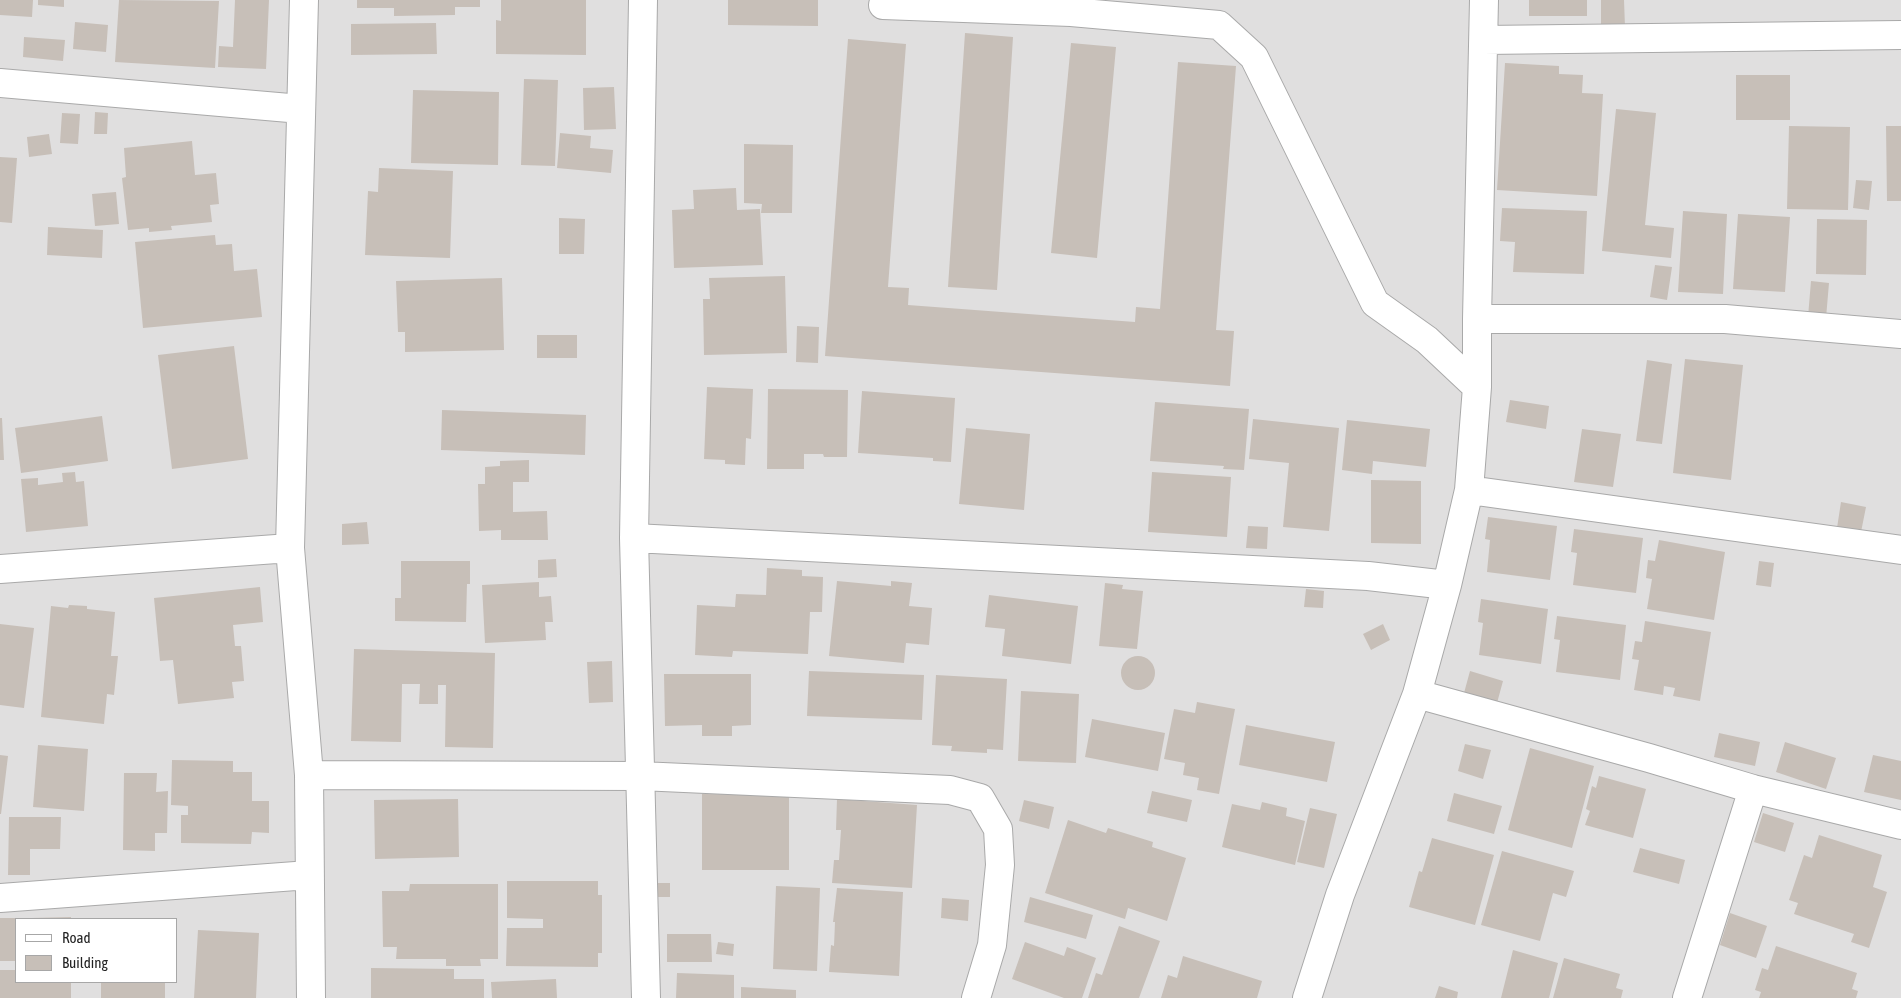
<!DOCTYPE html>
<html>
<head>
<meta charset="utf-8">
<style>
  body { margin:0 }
  #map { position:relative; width:1901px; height:998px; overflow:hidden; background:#f2efe9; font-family:"Asap Condensed",sans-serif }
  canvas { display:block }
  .legend { position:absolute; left:15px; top:918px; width:162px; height:65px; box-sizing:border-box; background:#fff; border:1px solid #a7a7a7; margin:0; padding:6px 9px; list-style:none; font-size:15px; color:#222 }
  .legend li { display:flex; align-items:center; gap:10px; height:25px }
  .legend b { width:25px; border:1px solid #a7a7a7 }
</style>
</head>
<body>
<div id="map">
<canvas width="1901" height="998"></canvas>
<ul class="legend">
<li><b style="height:6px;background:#fff"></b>Road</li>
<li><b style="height:14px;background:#c7bfb8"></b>Building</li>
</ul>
</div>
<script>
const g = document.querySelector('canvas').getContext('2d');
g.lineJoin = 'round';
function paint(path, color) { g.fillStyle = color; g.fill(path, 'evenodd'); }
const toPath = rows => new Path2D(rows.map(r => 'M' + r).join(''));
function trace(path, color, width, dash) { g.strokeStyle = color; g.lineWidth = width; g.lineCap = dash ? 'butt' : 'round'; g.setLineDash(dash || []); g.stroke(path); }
paint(toPath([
  [0,0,1901,0,1901,998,0,998],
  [16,919,176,919,176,982,16,982]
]), '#e0dfdf');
paint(toPath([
  [0,0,33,0,32,17,0,15],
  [38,0,64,0,64,7,38,5],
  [119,0,219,1,215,68,115,62],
  [235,0,269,0,266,69,218,67,219,46,233,47],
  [357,0,480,0,480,7,455,7,455,15,394,16,394,8,357,8],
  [501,0,586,0,586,55,496,54,496,20,501,21],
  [728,0,818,0,818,26,728,25],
  [1529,0,1587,0,1587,16,1529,16],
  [1601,0,1624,0,1625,27,1601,27],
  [75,22,108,25,106,52,73,49],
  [436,23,437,54,351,55,351,24],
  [965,33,1013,37,997,290,948,287],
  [24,37,65,40,63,61,23,57],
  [848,39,906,44,888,287,909,288,908,305,1135,322,1136,307,1160,309,1178,62,1236,66,1216,330,1234,331,1230,386,825,356],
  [1071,43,1116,47,1097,258,1051,253],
  [1505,63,1559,66,1559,74,1583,75,1582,93,1603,94,1597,196,1497,190],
  [1736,75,1790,75,1790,120,1736,120],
  [524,79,558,80,555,166,521,165],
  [614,87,616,129,584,130,583,88],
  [413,90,499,92,498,165,411,163],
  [1616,109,1656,113,1645,225,1674,228,1671,258,1602,251],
  [95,112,108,113,107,134,94,134],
  [62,113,80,114,78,144,60,143],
  [1789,126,1850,127,1848,210,1787,209],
  [1886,126,1901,126,1901,201,1887,201],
  [560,133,591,136,590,148,613,150,611,173,557,168],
  [49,134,52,154,29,157,27,137],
  [192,141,195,175,216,173,219,204,210,205,212,222,171,226,172,230,149,232,149,228,128,230,122,178,126,177,124,148],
  [744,144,793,145,792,213,761,213,762,204,744,203],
  [0,157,17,158,12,223,0,222],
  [379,168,453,171,450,258,365,255,368,191,378,192],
  [1856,180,1872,181,1869,210,1853,208],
  [736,188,737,210,760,209,763,265,674,268,672,210,694,209,693,190],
  [116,192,119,224,95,226,92,194],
  [1502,208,1587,211,1584,274,1513,272,1515,242,1500,241],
  [1683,211,1727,214,1723,294,1678,292],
  [1738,214,1790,217,1785,292,1733,289],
  [559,218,585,219,584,254,559,254],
  [1817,219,1867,220,1866,275,1816,274],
  [48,227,103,230,102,258,47,255],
  [215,235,216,245,232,244,234,271,257,269,262,317,143,328,135,242],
  [1655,265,1672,267,1667,300,1650,297],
  [785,276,787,353,704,355,703,299,710,299,709,278],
  [502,278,504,350,405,352,405,332,398,332,396,281],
  [1811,281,1829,283,1826,318,1808,317],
  [797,326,819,327,818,363,796,362],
  [537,335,577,335,577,358,537,358],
  [234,346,248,459,172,469,158,355],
  [1685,359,1743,365,1731,480,1673,473],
  [1647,360,1672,364,1662,444,1636,441],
  [707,387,753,389,751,439,746,438,745,465,725,464,725,460,704,459],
  [768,389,848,390,847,457,824,457,823,454,804,454,804,469,767,469],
  [862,391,955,398,951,462,933,461,933,458,858,453],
  [1510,400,1549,406,1546,429,1506,422],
  [1155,402,1249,409,1244,470,1223,469,1224,466,1150,461],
  [442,410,586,415,585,455,441,450],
  [102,416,108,461,21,473,15,428],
  [0,418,2,418,4,460,0,460],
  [1253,419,1339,428,1329,531,1283,527,1289,463,1249,459],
  [1347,420,1430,429,1426,467,1373,461,1372,474,1342,470],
  [966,428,1030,434,1024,510,959,504],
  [1582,429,1621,434,1613,487,1574,482],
  [529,460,529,482,513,482,513,512,547,511,548,540,501,540,501,530,479,531,478,484,485,484,485,467,500,466,500,461],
  [75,472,76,482,84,481,88,526,26,532,21,479,38,478,38,485,63,482,62,473],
  [1152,472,1231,477,1227,537,1148,532],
  [1371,480,1421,481,1421,544,1371,543],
  [1841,502,1866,507,1861,532,1837,528],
  [1488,517,1557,526,1550,580,1487,572,1490,540,1485,539],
  [367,522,369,544,342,545,342,524],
  [1248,526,1268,527,1267,549,1246,548],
  [1574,529,1643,538,1636,593,1573,585,1577,553,1571,552],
  [1659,540,1725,552,1714,620,1647,609,1652,579,1646,578,1648,560,1655,561],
  [556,559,557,577,538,578,538,560],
  [401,561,470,561,470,584,467,584,466,622,395,621,395,598,401,598],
  [1759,561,1774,563,1771,587,1756,585],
  [767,568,802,570,802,576,823,577,822,612,810,612,808,654,733,651,732,657,695,655,697,605,735,607,736,594,766,595],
  [837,581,891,586,891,581,912,583,909,606,932,608,929,645,906,643,904,663,829,656],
  [539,582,539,597,551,596,553,622,545,622,546,640,485,643,482,585],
  [1105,583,1123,585,1122,589,1143,591,1137,649,1099,646],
  [260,587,263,622,233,625,235,646,241,646,244,681,232,682,234,698,178,704,173,660,160,661,154,598],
  [1306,589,1324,591,1323,608,1304,607],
  [989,595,1078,606,1071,664,1002,656,1005,629,985,627],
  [1481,599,1548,609,1541,664,1479,655,1483,623,1478,622],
  [69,605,87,606,87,609,115,612,111,656,118,656,114,695,107,694,104,724,41,717,51,606,68,608],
  [1557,616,1626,625,1620,680,1556,672,1560,640,1554,639],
  [1645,621,1711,632,1700,701,1673,696,1675,688,1664,686,1663,695,1634,690,1639,660,1632,659,1635,641,1642,642],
  [0,624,34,628,24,708,0,705],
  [1383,624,1390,640,1371,650,1363,634],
  [354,649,495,653,493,748,445,747,446,685,438,685,438,704,419,704,420,684,402,684,401,742,351,741],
  '1121 673a17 17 0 1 1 34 0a17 17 0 1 1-34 0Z',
  [612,661,613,702,589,703,587,662],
  [809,671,924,675,922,720,807,716],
  [1470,671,1503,681,1497,703,1464,693],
  [664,674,751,674,751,725,732,726,732,736,702,736,702,725,665,726],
  [936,675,1007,679,1003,750,987,749,987,753,951,751,952,746,932,745],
  [1021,691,1079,694,1076,763,1018,761],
  [1197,702,1235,709,1219,794,1197,790,1199,778,1183,775,1185,763,1164,759,1174,709,1195,713],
  [1092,719,1165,733,1158,771,1085,757],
  [1246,725,1335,742,1327,782,1239,765],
  [1719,733,1760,742,1755,766,1714,757],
  [1785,742,1836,758,1826,789,1776,772],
  [1465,744,1491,750,1483,779,1458,771],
  [38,745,88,749,84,811,33,807],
  [1530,748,1594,766,1572,848,1508,830],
  [0,755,8,756,1,814,0,814],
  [1873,755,1901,761,1901,800,1864,792],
  [172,760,233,761,233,772,252,772,252,801,269,801,269,833,252,832,251,844,181,843,181,815,188,815,188,806,171,805],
  [124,773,157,773,156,792,168,791,167,833,155,833,155,851,123,850],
  [1599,776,1646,789,1633,838,1585,825,1590,811,1586,809,1592,786,1596,788],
  [1152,791,1192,800,1187,822,1147,813],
  [1454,793,1502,806,1494,834,1447,821],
  [702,794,789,795,789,870,702,870],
  [458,799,459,857,375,859,374,800],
  [837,799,917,805,912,888,832,883,834,860,839,860,841,830,836,830],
  [1024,800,1054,807,1049,829,1019,821],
  [1262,802,1287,808,1286,816,1305,821,1295,865,1222,847,1232,804,1260,810],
  [1310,808,1337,814,1324,868,1297,862],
  [1763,813,1794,823,1785,852,1754,842],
  [9,817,61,817,60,849,30,849,30,875,8,875],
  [1068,820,1106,833,1108,828,1153,842,1152,847,1186,858,1167,921,1128,908,1125,919,1045,893],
  [1819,835,1882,855,1873,887,1887,892,1869,948,1851,942,1854,934,1794,914,1798,903,1789,900,1804,855,1812,858],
  [1432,838,1494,855,1475,925,1409,907,1419,871,1422,872],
  [1640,848,1685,860,1679,884,1633,872],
  [1502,851,1574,871,1566,897,1553,893,1540,941,1481,925],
  [507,881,598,881,598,895,602,895,602,953,598,953,598,967,506,966,507,928,543,928,543,919,507,918],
  [649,883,670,883,670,897,649,897],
  [410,884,498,884,498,959,480,959,481,966,446,966,446,959,396,959,397,947,383,947,382,891,409,891],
  [776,886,820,888,817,971,773,969],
  [837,888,903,892,899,976,829,972,831,945,834,946,835,922,833,922],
  [1030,897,1093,915,1086,939,1024,922],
  [942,898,969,900,968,921,941,918],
  [1730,913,1767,926,1756,958,1720,945],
  [71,917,71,919,31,919,31,918],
  [0,918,16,918,16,961,0,961],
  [1119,926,1160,941,1139,998,1088,998,1096,973,1102,975],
  [198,930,259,933,256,998,194,998],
  [667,934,711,934,712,962,667,962],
  [718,942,734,944,733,956,716,954],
  [1025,942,1064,956,1067,947,1096,958,1082,998,1064,998,1012,979],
  [1776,946,1857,973,1852,989,1858,991,1856,998,1759,998,1761,992,1755,990,1762,968,1768,970],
  [1513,950,1558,963,1549,998,1501,998],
  [1183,956,1262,981,1257,998,1161,998,1168,975,1177,978],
  [1564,958,1620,974,1616,988,1623,990,1621,998,1553,998],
  [371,968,454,969,454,979,484,979,484,998,371,998],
  [0,970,16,970,16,982,71,982,71,998,0,998],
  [677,973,734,975,734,998,676,998],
  [556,979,557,998,492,998,491,982],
  [101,982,165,982,165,998,101,998],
  [1439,986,1458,992,1457,998,1435,998],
  [741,987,796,990,796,998,741,998]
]), '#c7bfb8');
const minor = toPath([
  [304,0,290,548,309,775,311,998],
  [643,0,634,538,646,998],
  [883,5,1071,12,1219,25,1254,57,1375,303,1427,340,1477,387],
  [1484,40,1901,35],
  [0,83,301,109],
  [1477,319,1725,319,1901,334],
  [1469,490,1901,550],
  [634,538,1368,576,1447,585],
  [0,569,290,548],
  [1417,694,1649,758,1753,789,1901,825],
  [309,775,640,776,950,790,980,798,998,829,1000,865,992,945,976,998],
  [0,898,309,875],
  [1307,998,1340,895,1417,694,1447,585,1469,490,1477,387,1477,319,1484,0],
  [1687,998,1753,789]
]);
trace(minor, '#a9a9a9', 30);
trace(minor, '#fff', 28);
</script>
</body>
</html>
